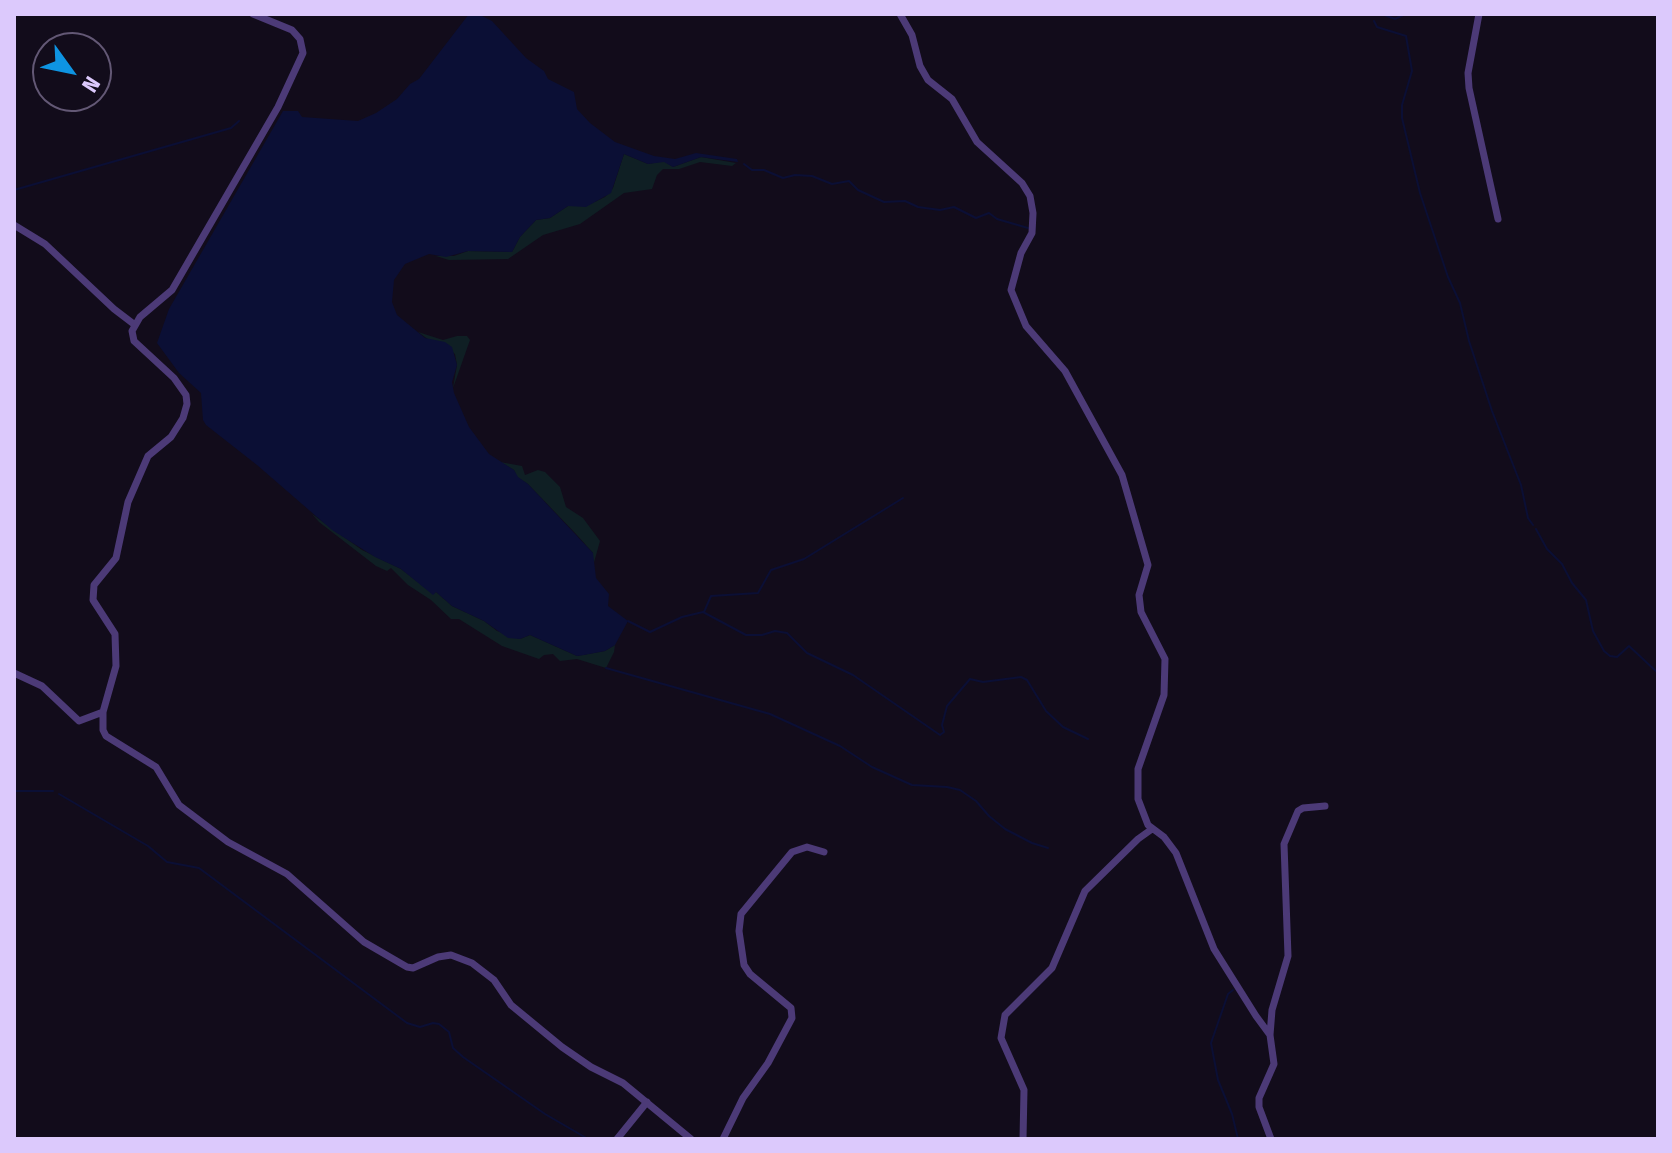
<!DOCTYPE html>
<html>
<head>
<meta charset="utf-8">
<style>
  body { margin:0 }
  #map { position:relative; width:1672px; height:1153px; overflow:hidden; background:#120c1b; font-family:"Fira Sans Condensed",sans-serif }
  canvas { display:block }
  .frame { position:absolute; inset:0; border:16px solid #dcc9fc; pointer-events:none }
  .north { position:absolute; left:32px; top:32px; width:80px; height:80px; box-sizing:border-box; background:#120c1b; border:2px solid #635875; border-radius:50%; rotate:123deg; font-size:22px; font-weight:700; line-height:32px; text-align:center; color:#dcc9fc }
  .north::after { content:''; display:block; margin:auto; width:28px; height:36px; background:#0e94e2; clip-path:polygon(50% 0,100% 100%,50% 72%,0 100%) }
</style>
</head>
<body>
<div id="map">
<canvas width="1672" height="1153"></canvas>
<div class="frame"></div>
<div class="north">N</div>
</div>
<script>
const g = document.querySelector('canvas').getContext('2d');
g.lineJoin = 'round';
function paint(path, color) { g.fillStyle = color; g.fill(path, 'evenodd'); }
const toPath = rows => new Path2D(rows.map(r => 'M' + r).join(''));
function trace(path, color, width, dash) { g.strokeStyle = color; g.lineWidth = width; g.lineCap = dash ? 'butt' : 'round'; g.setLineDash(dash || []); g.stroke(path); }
paint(toPath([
  [624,154,648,164,664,161,673,167,701,157,736,163,732,166,700,162,679,169,663,169,657,175,652,189,624,193,580,224,543,235,508,259,449,260,436,256,454,256,468,251,512,252,520,237,536,220,550,218,568,206,586,206,605,197,613,188],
  [418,332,443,340,457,336,467,336,470,340,453,388,457,365,455,354,441,343,429,340],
  [500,462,522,466,525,475,538,470,545,472,560,487,566,507,583,518,600,541,593,566,593,553,577,535,528,484,517,477,514,470],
  [312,514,362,550,401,569,433,594,436,592,452,606,484,621,497,631,520,639,530,635,577,656,605,651,615,645,614,652,606,668,577,659,560,661,553,654,544,655,539,659,502,646,459,619,451,619,431,600,408,585,391,568,387,571,376,566,319,522]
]), '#0f1f24');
paint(toPath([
  [469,14,478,14,492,21,526,58,544,71,548,79,574,92,577,109,590,123,615,142,654,156,675,159,696,153,737,159,738,162,701,157,673,167,664,162,648,164,624,154,611,193,586,207,568,206,550,218,536,220,520,237,512,252,468,251,446,257,429,254,405,264,394,280,392,302,397,315,425,338,445,342,452,347,457,365,452,382,454,393,469,427,489,454,514,470,518,477,528,484,593,553,596,578,609,594,608,606,628,621,615,645,605,651,584,655,577,656,530,635,520,639,508,638,484,621,452,606,436,592,433,595,401,569,375,557,332,530,257,465,206,425,203,420,201,393,179,373,157,343,169,309,283,111,298,111,302,117,358,121,376,113,397,99,410,84,419,79]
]), '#0b0f35');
trace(toPath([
  [1382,14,1395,19,1405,14],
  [1376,15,1376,14],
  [1374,21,1377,27,1406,36,1412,71,1402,105,1402,118,1420,193,1448,277,1460,303,1469,341,1492,411,1521,485,1528,518,1533,525],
  [744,164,752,170,764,170,783,178,795,175,812,176,832,184,849,181,858,190,884,202,905,201,918,207,940,210,954,207,976,218,989,213,997,219,1028,228],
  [14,190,231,128,239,121],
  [1536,529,1547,549,1562,564,1572,583,1586,600,1593,631,1604,651,1610,656,1617,657,1629,646,1658,673],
  [704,612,711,596,758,593,771,570,804,559,903,498],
  [628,621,650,632,682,617,703,612,746,635,762,635,775,631,787,633,807,653,853,675,940,735,944,732,942,725,947,706,970,679,983,682,1021,677,1027,680,1046,711,1063,727,1088,739],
  [606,668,770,714,840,746,872,767,912,785,947,787,960,790,976,801,989,816,1005,829,1032,843,1048,848],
  [14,791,53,791],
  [59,794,148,846,167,862,199,868,407,1023,420,1027,433,1023,439,1024,449,1032,453,1048,463,1057,545,1114,588,1139],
  [1233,990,1228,994,1211,1043,1218,1080,1232,1114,1238,1139]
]), '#0b0f35', 2);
trace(toPath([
  [253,14,292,30,300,39,303,53,278,107,172,290,140,317,132,331,134,341,174,378,186,395,187,404,183,418,171,437,148,456,128,502,116,558,94,585,93,600,115,634,116,666,103,712,103,730,106,736,156,767,179,805,228,842,287,874,364,942,407,967,413,968,438,957,451,955,472,963,494,980,511,1005,562,1047,591,1067,623,1083,691,1139],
  [900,14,912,35,920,66,928,80,952,99,977,142,1022,183,1030,196,1033,213,1032,233,1021,253,1011,290,1026,326,1065,371,1122,475,1148,565,1139,595,1141,612,1165,659,1164,695,1138,769,1138,799,1148,825,1164,837,1176,853,1214,949,1256,1016,1270,1035],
  [1479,14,1468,73,1469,88,1498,219],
  [14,225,45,244,114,309,135,325],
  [14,673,42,686,79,721,103,712],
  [617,1139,647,1102],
  [723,1139,743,1098,768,1063,792,1018,791,1008,750,974,744,965,739,931,741,914,792,852,807,847,824,852],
  [1023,1139,1024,1090,1001,1038,1005,1015,1052,968,1085,891,1138,839,1152,829],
  [1271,1139,1259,1107,1259,1098,1274,1064,1270,1035,1272,1010,1288,956,1284,844,1298,811,1303,808,1325,806]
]), '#4c3a77', 7);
</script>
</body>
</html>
